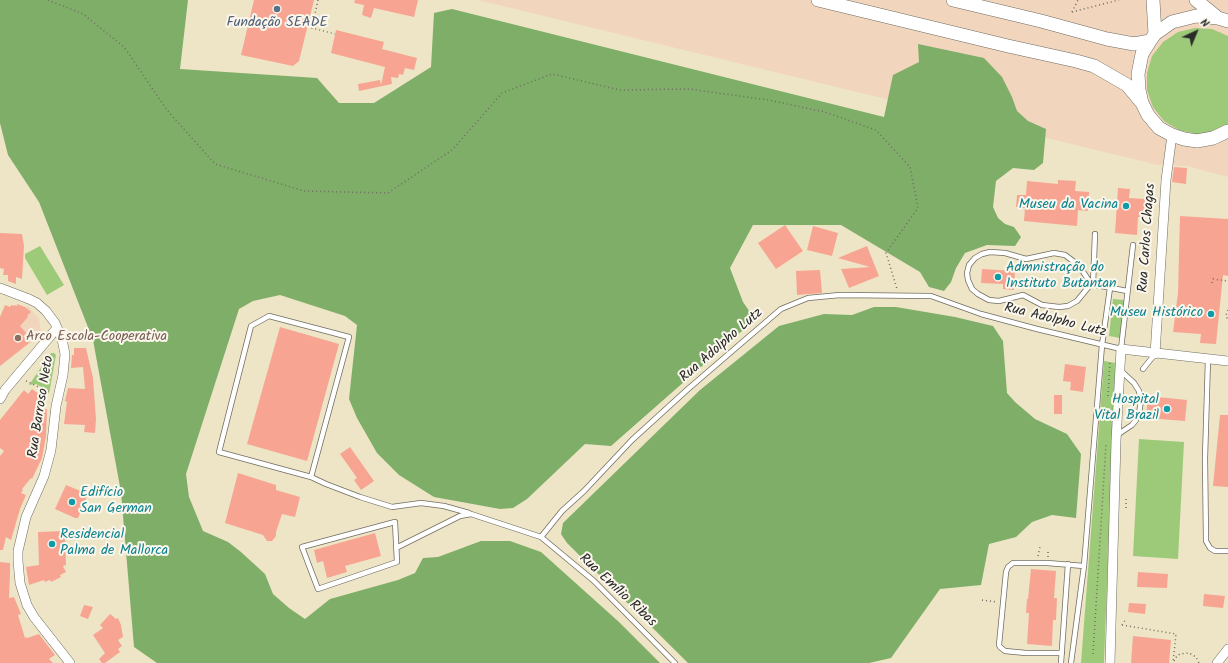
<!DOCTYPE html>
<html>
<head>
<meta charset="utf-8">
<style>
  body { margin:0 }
  #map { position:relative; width:1228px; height:663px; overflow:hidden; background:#eee5c6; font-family:Kalam,sans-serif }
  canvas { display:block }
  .north { position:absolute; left:1176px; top:12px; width:40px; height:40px; -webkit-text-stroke:3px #fbf7ec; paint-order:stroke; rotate:44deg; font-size:11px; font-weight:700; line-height:16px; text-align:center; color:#2b2b2b }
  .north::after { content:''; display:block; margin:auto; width:14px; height:18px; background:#2b2b2b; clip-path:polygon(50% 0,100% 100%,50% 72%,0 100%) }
</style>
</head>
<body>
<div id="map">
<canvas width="1228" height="663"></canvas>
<div class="north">N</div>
</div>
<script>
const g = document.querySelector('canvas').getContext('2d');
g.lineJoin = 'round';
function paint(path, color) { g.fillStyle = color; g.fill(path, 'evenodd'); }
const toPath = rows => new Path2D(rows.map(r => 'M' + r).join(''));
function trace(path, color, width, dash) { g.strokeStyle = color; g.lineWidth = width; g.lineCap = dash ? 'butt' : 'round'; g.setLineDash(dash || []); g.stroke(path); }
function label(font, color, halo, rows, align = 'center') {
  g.font = font + ' Kalam,sans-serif'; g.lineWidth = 4; g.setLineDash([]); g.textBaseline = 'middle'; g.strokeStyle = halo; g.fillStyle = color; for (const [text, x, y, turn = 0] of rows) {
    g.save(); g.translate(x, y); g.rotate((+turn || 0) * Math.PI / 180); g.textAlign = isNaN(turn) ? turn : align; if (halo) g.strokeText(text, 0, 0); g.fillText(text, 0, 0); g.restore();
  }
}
paint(toPath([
  [478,0,1228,0,1228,177,1187,166,1158,165],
  [28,306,39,319,41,333,32,342,0,366,12,322]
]), '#f1d5bd');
paint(toPath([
  [1195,28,1212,29,1228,36,1228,126,1214,133,1196,134,1179,130,1164,121,1153,107,1147,90,1147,73,1152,56,1163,42,1178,32],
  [40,246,64,285,47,295,25,258,25,254],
  [1113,299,1124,300,1120,338,1109,336],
  [51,353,54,353,56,355,49,394,43,388,36,384,29,385],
  [1104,361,1116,363,1104,662,1104,663,1081,663],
  [1139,439,1184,442,1178,559,1133,556]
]), '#9dca78');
paint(toPath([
  [0,0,188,0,180,69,317,78,339,103,374,103,431,67,434,13,452,9,884,117,893,75,919,62,918,44,984,58,1002,77,1012,97,1017,111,1028,121,1046,129,1043,163,1034,170,1013,168,996,181,993,207,998,218,1005,224,1014,227,1021,237,1015,246,987,245,965,253,956,268,951,282,944,291,929,287,920,272,841,225,753,225,730,268,743,302,752,315,751,323,611,446,585,444,527,499,513,508,500,509,434,497,399,475,377,453,357,418,349,399,357,325,345,316,280,295,253,301,239,309,186,474,189,497,203,531,228,542,241,552,265,574,273,594,289,608,305,619,330,599,398,580,415,573,423,558,438,557,481,541,510,541,541,552,619,622,660,663,157,663,134,647,121,492,93,340,39,202,8,155,0,123],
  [874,307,896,307,955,317,993,326,1003,341,1007,393,1015,402,1035,419,1067,434,1081,454,1076,518,1052,515,1032,522,1016,537,989,544,981,585,940,589,891,658,869,663,688,663,567,543,561,534,563,523,700,390,779,326,824,314,852,315]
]), '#7eae68');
paint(toPath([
  [254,0,314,0,299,61,293,66,241,55],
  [355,0,418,0,414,17,374,8,371,18,362,15,364,5,354,3],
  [336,30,384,42,382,49,417,58,414,70,405,68,403,75,399,74,398,78,391,77,392,84,359,91,358,84,380,80,381,85,385,67,331,53],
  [1174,167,1187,168,1186,184,1172,182],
  [1058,180,1076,181,1075,191,1089,192,1088,211,1078,210,1077,226,1024,221,1025,208,1016,207,1017,195,1026,195,1027,181,1058,184],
  [1118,188,1130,189,1129,198,1145,199,1144,217,1138,217,1137,235,1115,233],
  [1180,216,1228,219,1228,276,1223,275,1216,344,1200,343,1201,334,1173,332,1178,293],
  [785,225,803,251,776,269,758,243],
  [813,226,838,233,832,256,807,250],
  [0,233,22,234,24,246,22,279,16,277,16,284,8,281,8,275,3,275,4,269,0,268],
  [867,246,879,276,849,288,841,269,870,267,838,258],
  [982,269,1015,271,1014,290,1003,289,1003,284,981,283],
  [820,270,822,293,797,295,796,271],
  [17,304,25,307,31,312,27,316,28,317,20,326,26,333,23,336,29,343,0,366,0,317,5,305,10,307,11,305,14,306,14,305,17,306],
  [280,327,339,344,307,461,247,444],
  [74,348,86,348,93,378,96,419,95,433,84,432,85,425,64,424,67,402,65,401,68,388,85,389,83,367,71,368,72,355,74,355],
  [1065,364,1086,367,1083,392,1070,390,1071,382,1063,381],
  [32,389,46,399,38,409,47,409,46,436,42,458,32,479,31,478,22,489,23,490,21,493,26,495,20,509,11,540,6,537,3,550,0,550,0,456,4,451,0,448,0,420,24,390,28,394],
  [1054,395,1062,395,1062,414,1054,414],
  [1148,396,1187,400,1185,421,1146,418],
  [1220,415,1228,415,1228,487,1213,486],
  [350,447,374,481,361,490,354,480,357,478,340,454],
  [238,473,276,485,276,490,300,497,295,517,282,514,276,532,276,536,272,541,267,541,263,535,225,523],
  [66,485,88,494,78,518,75,518,55,509],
  [65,531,66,565,63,566,66,572,60,575,61,577,51,582,50,580,45,582,44,580,29,585,26,567,39,565,38,532],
  [375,533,381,556,345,566,347,572,327,578,323,561,317,563,314,550],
  [0,562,10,563,10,574,9,598,14,597,21,614,18,615,25,638,26,637,27,638,39,634,55,655,49,659,53,663,0,663],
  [1031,569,1056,571,1054,598,1057,598,1056,620,1053,620,1052,646,1027,644,1029,613,1026,613,1027,599,1028,599],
  [1138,572,1168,574,1167,588,1137,587],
  [1204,594,1225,596,1223,608,1203,606],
  [1129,603,1146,604,1145,614,1128,612],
  [84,605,93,607,88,619,80,616],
  [110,614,116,619,118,618,121,625,123,637,118,640,122,646,118,649,120,652,105,663,102,663,99,659,105,653,93,635,103,628,100,625],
  [1133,636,1171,640,1169,663,1131,663]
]), '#f7a592');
const lane = toPath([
  [1091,284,1077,301,1068,306,1059,307,1042,305,1023,295,999,301,989,300,978,294,972,289,968,280,967,273,969,265,975,258,982,254,990,252,1005,253,1026,259,1054,253,1065,255,1073,261,1080,267,1091,284,1127,291],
  [1093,284,1095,234],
  [1208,359,1205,458,1206,541,1210,548,1215,551,1228,551],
  [1143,369,1155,354],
  [1117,435,1132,425,1136,420,1139,414,1141,400,1139,391,1134,383,1120,370],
  [311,477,219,452,251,326,269,316,349,337,311,477,326,484,360,497,392,507,421,503,444,506,469,513],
  [395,522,397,562,318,589,302,547,395,522],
  [541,537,594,581,675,663],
  [396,548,460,516,471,514,541,537,562,511,584,491,632,440,688,389,781,309,808,298,840,295,931,296,981,314,1037,329,1121,349,1133,245],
  [1062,653,1026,653,1005,651,1000,647,999,645,1006,572,1008,567,1013,563,1047,563,1084,566],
  [1061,663,1068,564],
  [1071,663,1084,566,1102,345,1110,288]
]);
const street = toPath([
  [0,288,29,299,37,303,46,311,55,323,62,339,65,354,63,375,56,406,51,450,44,476,26,517,18,551,18,561,20,583,27,605,34,617,70,663],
  [1155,354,1166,180,1172,135],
  [0,399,5,390,57,328],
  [1110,663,1116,441,1121,349,1228,361],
  [1217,663,1228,649]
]);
const secondary = toPath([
  [818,0,1008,46,1076,61,1094,66,1127,85,1142,103],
  [953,0,1041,21,1107,39,1134,44,1150,41],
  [1153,0,1155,34],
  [1196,0,1218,18],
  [1228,21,1218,18,1196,16,1172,22,1155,34,1150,41,1142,54,1138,74,1139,90,1142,103,1148,115,1159,128,1172,135,1184,139,1197,141,1213,138,1228,131]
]);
trace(lane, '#6f6c61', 6);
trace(street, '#6f6c61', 10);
trace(secondary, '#6f6c61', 14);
trace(toPath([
  [48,0,83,14,124,47,167,110,215,164,304,191,388,193,452,150,502,93,552,74,620,90,689,89,768,100,825,112,876,130,910,167,918,208,886,253,897,289],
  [318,0,312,28,335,34],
  [1072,12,1119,0],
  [1072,12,1078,0],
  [1212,283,1213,279,1228,281],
  [1228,310,1226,315,1228,321],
  [26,381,49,392],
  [1108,396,1110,362],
  [1126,508,1126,498],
  [1038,556,1040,547],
  [1048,557,1048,549],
  [982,600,997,602],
  [1122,625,1176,634,1173,663],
  [1122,625,1126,619],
  [1093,654,1106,444],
  [1174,661,1177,656,1180,654,1189,653,1196,657,1199,663]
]), '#6f6c61', 1.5, [1, 3]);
trace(lane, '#fff', 4.5);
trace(street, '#fff', 9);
trace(secondary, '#fff', 13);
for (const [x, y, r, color] of [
  [277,9,4,"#5c6f8a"],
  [1126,206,4,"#0f9aa8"],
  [998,277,4,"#0f9aa8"],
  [1211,314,4,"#0f9aa8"],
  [18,338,4,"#8d6e63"],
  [1167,409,4,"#0f9aa8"],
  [72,502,4,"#0f9aa8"],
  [52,544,4,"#0f9aa8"]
]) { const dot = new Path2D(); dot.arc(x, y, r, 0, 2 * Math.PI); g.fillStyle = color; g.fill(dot); trace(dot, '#fbf7ec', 1.5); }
label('14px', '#4e5e75', '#fbf7ec', [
  ["Fundação SEADE",277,24]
]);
label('14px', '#0d838f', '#fbf7ec', [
  ["Museu da Vacina",1118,206],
  ["Admnistração do",1006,269,"left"],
  ["Instituto Butantan",1006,285,"left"],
  ["Museu Histórico",1203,314],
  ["Hospital",1159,401],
  ["Vital Brazil",1159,417],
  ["Edifício",80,494,"left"],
  ["San German",80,510,"left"],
  ["Residencial",60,536,"left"],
  ["Palma de Mallorca",60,552,"left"]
], 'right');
label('14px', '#2b2b2b', '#fbf7ec', [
  ["Rua Carlos Chagas",1148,238,-86],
  ["Rua Adolpho Lutz",1055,321,14],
  ["Rua Adolpho Lutz",722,346,-41],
  ["Rua Barroso Neto",42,407,-81],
  ["Rua Emílio Ribas",617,591,43]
]);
label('14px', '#785e54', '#fbf7ec', [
  ["Arco Escola-Cooperativa",26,338]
], 'left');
</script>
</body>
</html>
